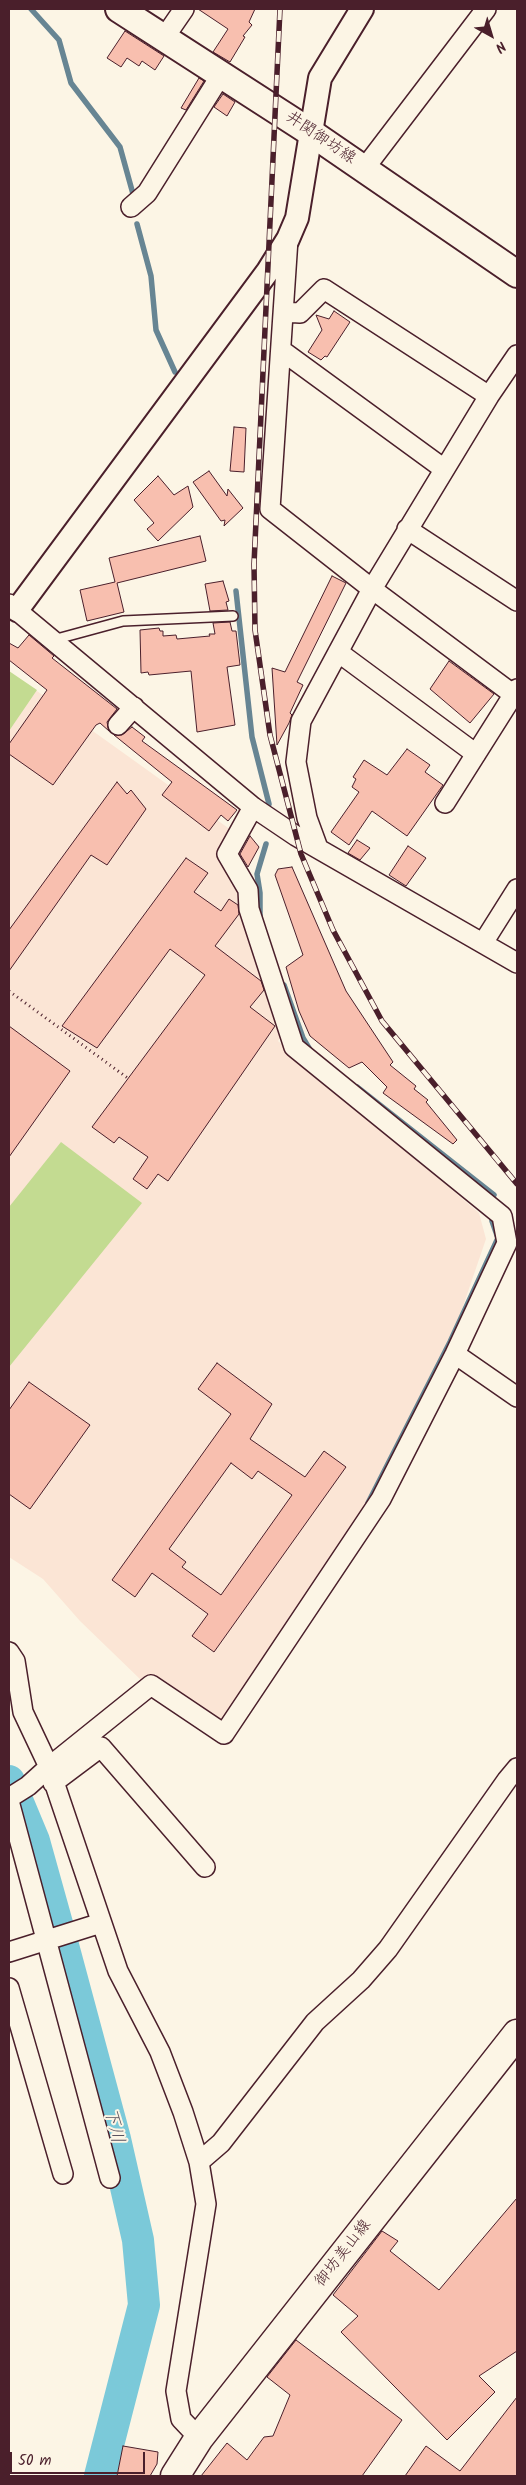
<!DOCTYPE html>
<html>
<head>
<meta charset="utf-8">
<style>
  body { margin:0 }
  #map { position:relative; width:526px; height:2485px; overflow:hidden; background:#fcf5e5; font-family:Kalam,sans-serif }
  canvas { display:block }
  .frame { position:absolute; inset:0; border:10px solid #4a1f2b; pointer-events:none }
  .north { position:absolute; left:466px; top:10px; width:50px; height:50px; -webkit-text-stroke:4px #fcf5e5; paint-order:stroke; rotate:141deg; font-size:14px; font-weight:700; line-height:20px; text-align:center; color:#4a1f2b }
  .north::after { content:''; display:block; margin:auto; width:18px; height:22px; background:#4a1f2b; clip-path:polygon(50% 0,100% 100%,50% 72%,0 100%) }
  .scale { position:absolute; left:10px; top:2452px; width:135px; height:22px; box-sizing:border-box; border:2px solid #4a1f2b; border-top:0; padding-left:6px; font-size:15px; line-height:18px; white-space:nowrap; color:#4a1f2b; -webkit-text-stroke:4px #fcf5e5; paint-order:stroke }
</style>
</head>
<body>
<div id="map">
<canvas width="526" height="2485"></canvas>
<div class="frame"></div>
<div class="north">N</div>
<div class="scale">50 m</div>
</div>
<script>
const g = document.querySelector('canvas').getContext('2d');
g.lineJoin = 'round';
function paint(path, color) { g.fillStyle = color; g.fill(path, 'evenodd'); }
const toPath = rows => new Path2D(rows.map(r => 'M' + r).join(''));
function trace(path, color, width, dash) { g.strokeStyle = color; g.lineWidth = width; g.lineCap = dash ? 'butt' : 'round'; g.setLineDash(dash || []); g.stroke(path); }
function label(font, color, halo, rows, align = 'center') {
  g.font = font + ' Kalam,"Klee One",sans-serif'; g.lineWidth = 4; g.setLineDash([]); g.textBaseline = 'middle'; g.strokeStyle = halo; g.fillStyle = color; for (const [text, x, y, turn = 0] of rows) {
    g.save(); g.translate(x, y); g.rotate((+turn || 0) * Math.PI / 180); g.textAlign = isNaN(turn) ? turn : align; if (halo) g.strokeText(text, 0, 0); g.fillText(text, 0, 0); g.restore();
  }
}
paint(toPath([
  [9,671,231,830,221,855,244,892,270,986,268,1001,284,1033,278,1041,479,1213,486,1239,448,1350,378,1495,221,1729,141,1680,80,1621,43,1579,9,1557]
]), '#fbe5d5');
paint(toPath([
  [9,671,37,690,9,731],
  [61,1142,142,1203,9,1367,9,1207]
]), '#c3db91');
trace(toPath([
  [31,9,59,40,71,83,120,147,133,194],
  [137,224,151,276,156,330,175,372],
  [236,591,252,737,269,804],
  [260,918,260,893,257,874,266,844],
  [284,985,303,1038,312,1053],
  [357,1087,494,1195],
  [368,1503,450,1342,498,1238,492,1221]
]), '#678593', 5.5);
trace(toPath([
  [9,1781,34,1841,61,1938,115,2139,138,2240,144,2305,100,2476]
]), '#7bc9d9', 32);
const building = toPath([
  [198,9,255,9,249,22,252,25,243,36,245,37,230,62,213,52,228,29,198,9],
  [125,31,164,56,155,70,142,61,139,66,127,58,121,67,107,58,125,31],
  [199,78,204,81,186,110,181,108,199,78],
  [223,94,235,102,227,116,214,107,223,94],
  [334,311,350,322,327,357,325,356,321,360,308,352,322,330,316,315,329,319,334,311],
  [234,427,246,428,244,472,230,471,234,427],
  [209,471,227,496,228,489,243,508,224,526,225,520,221,521,193,482,209,471],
  [158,476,174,495,188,486,193,507,158,541,147,529,154,523,134,500,158,476],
  [200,536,206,561,117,583,124,612,87,621,80,590,115,582,109,558,200,536],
  [332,576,346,583,297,682,303,685,290,713,292,715,289,723,277,745,272,668,285,672,332,576],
  [223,581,229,601,226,602,228,610,210,611,205,584,223,581],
  [230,622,232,631,236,631,240,665,227,667,235,725,197,732,191,671,149,675,148,672,141,673,140,630,159,628,160,631,163,631,163,636,176,635,177,639,210,636,209,634,215,634,213,623,230,622],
  [29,635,54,656,52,658,117,709,107,722,109,731,100,723,96,725,53,785,9,754,9,744,47,690,9,660,9,643,18,648,29,635],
  [449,661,494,694,470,723,430,689,449,661],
  [132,727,145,737,142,741,237,810,228,821,221,815,209,831,162,795,172,782,114,735,122,735,132,727],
  [407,749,430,765,425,772,443,785,407,836,372,811,349,845,331,832,359,792,352,787,356,779,353,777,364,760,387,775,407,749],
  [117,782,127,794,131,790,146,809,107,865,91,855,9,971,9,930,117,782],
  [250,836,259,847,248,867,240,854,250,836],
  [357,840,370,848,360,860,348,853,357,840],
  [408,846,426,858,406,886,389,875,408,846],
  [186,858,208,873,194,892,221,911,229,899,238,905,239,914,215,946,261,981,264,990,250,1007,275,1026,168,1181,158,1174,147,1189,133,1179,148,1157,119,1137,114,1143,92,1127,205,975,170,949,97,1048,62,1026,186,858],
  [292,867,346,991,393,1062,390,1065,416,1086,414,1089,428,1100,426,1102,457,1140,453,1144,383,1093,387,1087,362,1062,349,1068,310,1036,299,1011,286,967,303,955,275,875,278,869,292,867],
  [9,1026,70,1071,9,1157,9,1026],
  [217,1363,272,1404,250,1439,305,1477,324,1451,346,1467,214,1652,192,1636,208,1614,152,1573,135,1597,112,1580,231,1414,198,1389,217,1363],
  [231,1463,252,1479,258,1471,292,1495,221,1595,182,1567,186,1562,169,1549,231,1463],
  [29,1382,90,1425,30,1509,9,1494,9,1410,29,1382],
  [517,2198,517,2351,479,2376,495,2392,447,2440,341,2332,358,2316,333,2295,382,2231,398,2241,390,2251,439,2290,517,2198],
  [296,2340,402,2420,362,2476,201,2476,227,2443,247,2460,264,2437,273,2436,290,2395,267,2377,296,2340],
  [517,2397,517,2476,405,2476,426,2446,460,2471,517,2397],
  [123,2446,158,2452,157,2464,150,2476,117,2476,123,2446]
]);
paint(building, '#f8bfaf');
trace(building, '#4a1f2b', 1);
const service = toPath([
  [53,640,123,621,233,616]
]);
const minor = toPath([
  [164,38,184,9],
  [364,169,486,9],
  [131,207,147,193,221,75],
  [288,239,270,509,372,589,489,396,517,355],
  [284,312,300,313,324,289,489,396],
  [281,350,444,469],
  [407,529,517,601],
  [9,604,253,807,296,836,517,963],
  [338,652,476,754],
  [118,725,134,707],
  [445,803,517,689],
  [318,848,307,818,296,762,301,721,372,589,514,695],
  [483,943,517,889],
  [455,1354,517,1397],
  [9,1652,15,1661,23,1712,49,1767,118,1971,160,2052,183,2112,199,2162,206,2204,176,2391,181,2419,199,2438],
  [53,1783,101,1747,205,1867],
  [9,1798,28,1786,49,1767,151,1685,224,1734,381,1499,455,1354,507,1243,502,1216,294,1047,249,909,248,890,227,854,253,807],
  [9,1801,110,2178],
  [9,1952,101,1923],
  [9,1988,63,2174],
  [199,2162,221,2143,315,2022,361,1980,388,1949,507,1780,517,1768]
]);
const tertiary = toPath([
  [17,610,268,271,288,239,297,218,320,78,362,9]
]);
const secondary = toPath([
  [119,9,310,132,517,274]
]);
const primary = toPath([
  [175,2476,199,2438,517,2034]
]);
trace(service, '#4a1f2b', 12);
trace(minor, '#4a1f2b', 22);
trace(tertiary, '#4a1f2b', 26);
trace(secondary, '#4a1f2b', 30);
trace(primary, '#4a1f2b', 31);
trace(toPath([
  [9,991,129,1079]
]), '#4a1f2b', 3, [1, 4]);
trace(service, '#fcf5e5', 9);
trace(minor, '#fcf5e5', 19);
trace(tertiary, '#fcf5e5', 22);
trace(secondary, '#fcf5e5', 26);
trace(primary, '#fcf5e5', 28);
const rail = toPath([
  [280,9,254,564,255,630,270,735,301,854,333,930,382,1021,517,1184]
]);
trace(rail, '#4a1f2b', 5.5);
trace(rail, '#fcf5e5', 4, [11]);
label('16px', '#4a1f2b', '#fcf5e5', [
  ["井関御坊線",320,139,34],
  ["御坊美山線",344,2254,-52]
]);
label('italic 18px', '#59525f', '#fcf5e5', [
  ["下川",112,2126,76]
]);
</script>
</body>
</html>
